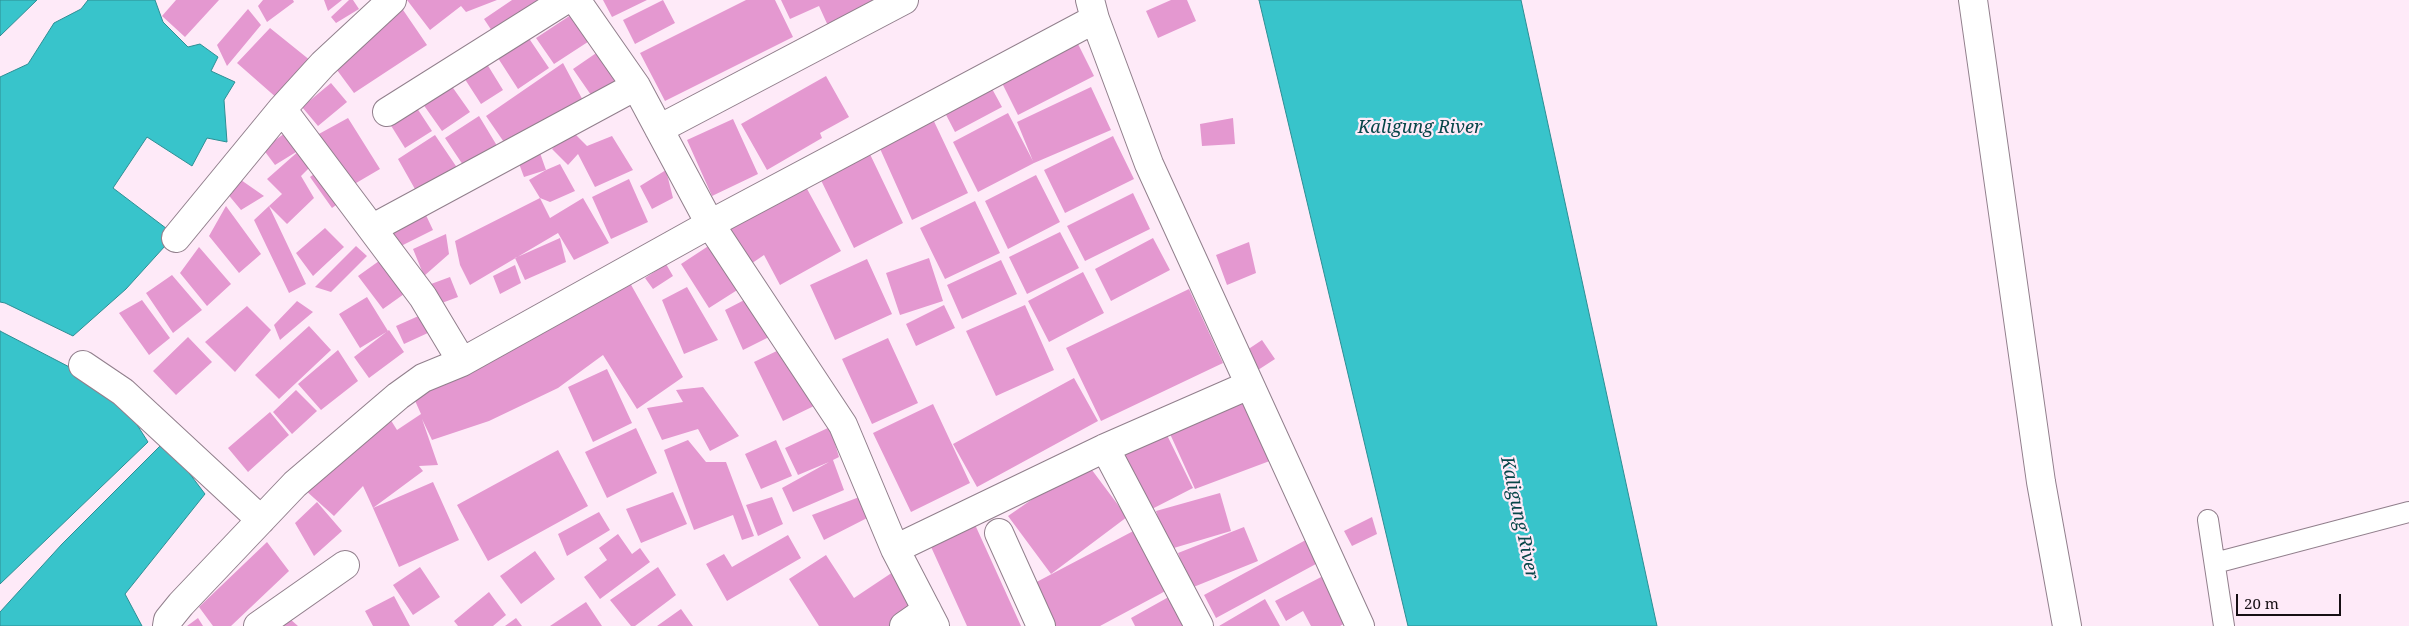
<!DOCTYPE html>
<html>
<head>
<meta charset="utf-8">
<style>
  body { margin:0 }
  #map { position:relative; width:2409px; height:626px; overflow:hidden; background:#feeaf8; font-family:"Noto Serif",serif }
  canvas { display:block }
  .scale { position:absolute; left:2236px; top:594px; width:105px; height:22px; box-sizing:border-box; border:2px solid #160f14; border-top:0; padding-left:6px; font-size:15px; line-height:18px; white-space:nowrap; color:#160f14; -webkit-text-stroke:4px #feeaf8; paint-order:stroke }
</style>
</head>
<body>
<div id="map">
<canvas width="2409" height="626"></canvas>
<div class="scale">20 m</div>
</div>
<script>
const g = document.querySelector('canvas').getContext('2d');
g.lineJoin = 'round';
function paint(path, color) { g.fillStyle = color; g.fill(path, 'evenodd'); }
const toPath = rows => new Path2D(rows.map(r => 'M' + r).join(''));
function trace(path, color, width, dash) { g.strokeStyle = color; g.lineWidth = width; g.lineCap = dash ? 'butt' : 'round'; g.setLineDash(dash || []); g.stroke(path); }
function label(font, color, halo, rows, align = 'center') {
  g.font = font + ' "Noto Serif",serif'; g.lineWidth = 4.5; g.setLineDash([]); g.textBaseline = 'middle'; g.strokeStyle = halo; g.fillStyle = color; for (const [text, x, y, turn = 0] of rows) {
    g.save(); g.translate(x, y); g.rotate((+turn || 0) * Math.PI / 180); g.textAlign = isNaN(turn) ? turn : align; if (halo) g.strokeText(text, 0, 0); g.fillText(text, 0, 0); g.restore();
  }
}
const water = toPath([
  [0,0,37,0,0,36,0,0],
  [88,0,155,0,163,22,188,47,200,44,218,57,211,71,235,82,224,100,227,142,207,138,192,166,147,137,113,188,175,235,126,289,73,336,5,303,0,302,0,77,28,64,54,23,81,9,88,0],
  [1259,0,1521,0,1657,626,1408,626,1259,0],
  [0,331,79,372,120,398,148,442,0,584,0,331],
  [165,441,205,494,125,594,142,626,0,626,0,612,62,544,165,441]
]);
paint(water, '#38c4cb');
trace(water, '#2e8e94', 1);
paint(toPath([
  [176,0,219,0,185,37,162,16],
  [263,0,293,0,294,2,267,22,258,6],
  [324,0,342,0,328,11],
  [349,0,353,0,359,9,336,23,331,17],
  [407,0,497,0,466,12,461,6,430,30],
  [512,0,559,0,498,40,484,19],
  [603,0,647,0,612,17],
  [663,0,675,23,635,44,623,20],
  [746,0,775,0,793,37,665,101,640,53],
  [781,0,889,0,829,28,819,6,790,19],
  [1171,0,1187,0,1196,21,1158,38,1146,11],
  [399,4,427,45,354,93,334,66],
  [248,9,261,25,227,66,217,45],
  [580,9,597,36,554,64,536,38],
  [270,28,311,61,278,99,237,63],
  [526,34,549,68,518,89,496,55],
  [1077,42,1094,76,1018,115,1001,81],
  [605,47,623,80,591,95,573,69],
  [482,56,503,90,481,104,459,70],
  [563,63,587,108,508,148,486,116],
  [826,76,849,117,820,133,822,138,767,170,741,124],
  [446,78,470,112,442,131,418,97],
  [331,83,347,102,318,126,302,107],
  [990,85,1002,107,955,132,943,109],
  [1091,87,1111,130,1034,163,978,192,953,142,1008,113,1033,161,1017,122],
  [411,99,432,131,405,148,385,116],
  [931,115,968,193,912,220,877,142],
  [479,116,502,154,469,174,445,138],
  [348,118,380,169,351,186,317,135],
  [1233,118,1235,144,1202,146,1200,124],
  [733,119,758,174,712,196,687,140],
  [571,130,587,146,612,136,633,170,595,187,578,154,568,165,552,149],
  [285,133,301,149,314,163,301,176,314,198,287,224,269,206,282,194,267,179,301,149,275,165,263,149],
  [435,135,462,175,420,198,398,159],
  [1113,136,1134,179,1065,213,1044,170],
  [867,148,903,223,854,248,817,172],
  [540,153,546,170,560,164,575,191,550,202,540,198,529,180,546,170,524,177,518,161],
  [321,169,343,200,332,208,310,177],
  [666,170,673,198,652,209,640,186],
  [1036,175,1060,222,1008,249,985,201],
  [629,179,648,222,611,239,592,197],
  [241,180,264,196,241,210,226,192],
  [806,187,841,251,780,285,764,255,745,268,717,227],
  [1133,193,1150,229,1085,261,1067,226],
  [540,198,550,218,583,198,609,243,574,260,558,233,470,285,460,265,455,241],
  [975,201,1000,253,945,279,920,228],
  [226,206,261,254,239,273,209,236],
  [269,206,306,284,289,293,254,220],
  [424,211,433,230,397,248,388,229],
  [325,228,344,247,313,276,296,253],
  [1060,232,1079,268,1027,294,1009,257],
  [446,234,449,254,424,276,413,249],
  [560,238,566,262,525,280,515,258],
  [1153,238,1170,270,1111,301,1095,269],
  [1249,242,1256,273,1227,285,1216,255],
  [713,243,742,287,709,308,681,264],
  [356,246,367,256,331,292,315,287],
  [199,247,231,284,207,306,180,273],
  [386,256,411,289,383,309,358,276],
  [929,258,943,301,900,315,886,273],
  [867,259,892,314,835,340,810,285],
  [1001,260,1017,294,962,319,947,285],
  [666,264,673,276,653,289,645,278],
  [515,265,521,283,500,294,493,276],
  [1083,272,1104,313,1049,342,1028,301],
  [172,275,202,310,173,333,146,293],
  [450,277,458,297,439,304,431,284],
  [630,283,683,377,637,409,603,355,558,388,489,421,432,440,422,419,438,465,419,466,423,471,373,508,363,486,334,516,304,489,387,414,397,430,421,414,412,394,533,336,553,328,580,308],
  [687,287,718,340,684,354,662,300],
  [1189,289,1223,363,1101,421,1066,348],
  [752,296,771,336,743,350,725,310],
  [367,297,388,331,360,348,339,314],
  [142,300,170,338,149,355,119,313],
  [297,301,313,312,280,340,274,325],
  [944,305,955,328,916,346,906,324],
  [1025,305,1054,370,996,396,966,331],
  [247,306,271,330,235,372,205,342],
  [423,314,430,332,404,344,396,326],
  [309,326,331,350,279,399,255,375],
  [389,330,404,352,369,378,354,357],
  [188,337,212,362,176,395,153,371],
  [888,338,918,403,872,424,842,359],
  [1262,340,1275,359,1258,370,1244,352],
  [785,347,814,406,783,421,754,362],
  [338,350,358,381,321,410,298,384],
  [607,369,632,423,593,442,568,387],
  [1074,378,1098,421,977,487,953,444],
  [703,387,739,436,710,451,698,429,662,440,647,408,683,402,676,390],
  [296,390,317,411,292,434,273,412],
  [1244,390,1275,459,1195,489,1166,425],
  [933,404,970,483,911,512,873,433],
  [270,412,289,435,248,472,228,448],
  [830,427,839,457,833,460,844,490,793,512,782,488,829,462,798,475,785,448],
  [636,428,657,473,607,498,585,452],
  [1166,433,1193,488,1150,510,1120,445],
  [688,440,706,462,726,462,754,536,742,540,733,515,694,530,664,450],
  [776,440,792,476,761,489,745,454],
  [558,450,588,506,488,561,457,505],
  [1086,462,1127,517,1051,574,1008,516],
  [433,482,459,540,399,567,373,508],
  [673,492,687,524,641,543,626,509],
  [1220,493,1231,531,1167,550,1156,511],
  [862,496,871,516,824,540,812,515],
  [772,497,783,524,758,536,746,505],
  [317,502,342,531,314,556,295,523],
  [599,512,610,530,567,556,558,534],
  [1372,517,1377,534,1352,546,1344,531],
  [972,518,1021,626,967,626,927,538],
  [1244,527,1258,561,1191,588,1178,553],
  [1139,528,1171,588,1100,626,1049,626,1029,586],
  [618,534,632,554,640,548,650,562,600,599,584,577,607,560,599,548],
  [788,535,801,558,727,601,706,564,724,554,732,567],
  [1315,535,1327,558,1216,618,1204,595],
  [267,542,289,571,231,626,213,626,199,607],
  [535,551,555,579,521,604,500,576],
  [826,555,854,598,896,570,922,609,896,626,819,626,789,579],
  [420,567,440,597,413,615,393,585],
  [658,567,676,595,635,626,631,626,610,600],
  [1325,575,1349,621,1340,626,1311,626,1303,611,1286,621,1275,601],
  [489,592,506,615,493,626,458,626,454,621],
  [1174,594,1191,626,1135,626,1131,618],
  [394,596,410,626,373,626,365,611],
  [1265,599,1280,626,1219,626],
  [586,602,602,626,550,626],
  [681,609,693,626,657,626],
  [282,612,298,626,268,626],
  [198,618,203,626,187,626],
  [516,618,522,626,505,626]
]), '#e498d0');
const lane = toPath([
  [2208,520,2224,626],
  [2215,563,2409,512]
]);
const street = toPath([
  [576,0,636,86,710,224,843,425,895,549,935,626],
  [1090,0,1095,19,1149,164,1360,626],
  [1973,0,2041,482,2067,626],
  [387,112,565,0],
  [659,129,904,0],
  [373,228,636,86],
  [176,238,282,109,323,64,392,0],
  [462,362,710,224,1095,19],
  [83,365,123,392,261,520],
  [1105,448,1199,626],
  [999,533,1041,626],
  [895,549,1105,448,1249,385],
  [167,626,168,620,181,604,295,484,398,396,423,378,462,362,423,297,282,109],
  [258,626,345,565],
  [904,626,927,610]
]);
trace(lane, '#917f8c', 22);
trace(street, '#917f8c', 30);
trace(lane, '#fff', 20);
trace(street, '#fff', 28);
label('italic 18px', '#074649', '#feeaf8', [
  ["Kaligung River",1420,128],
  ["Kaligung River",1519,518,78]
]);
</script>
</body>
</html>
